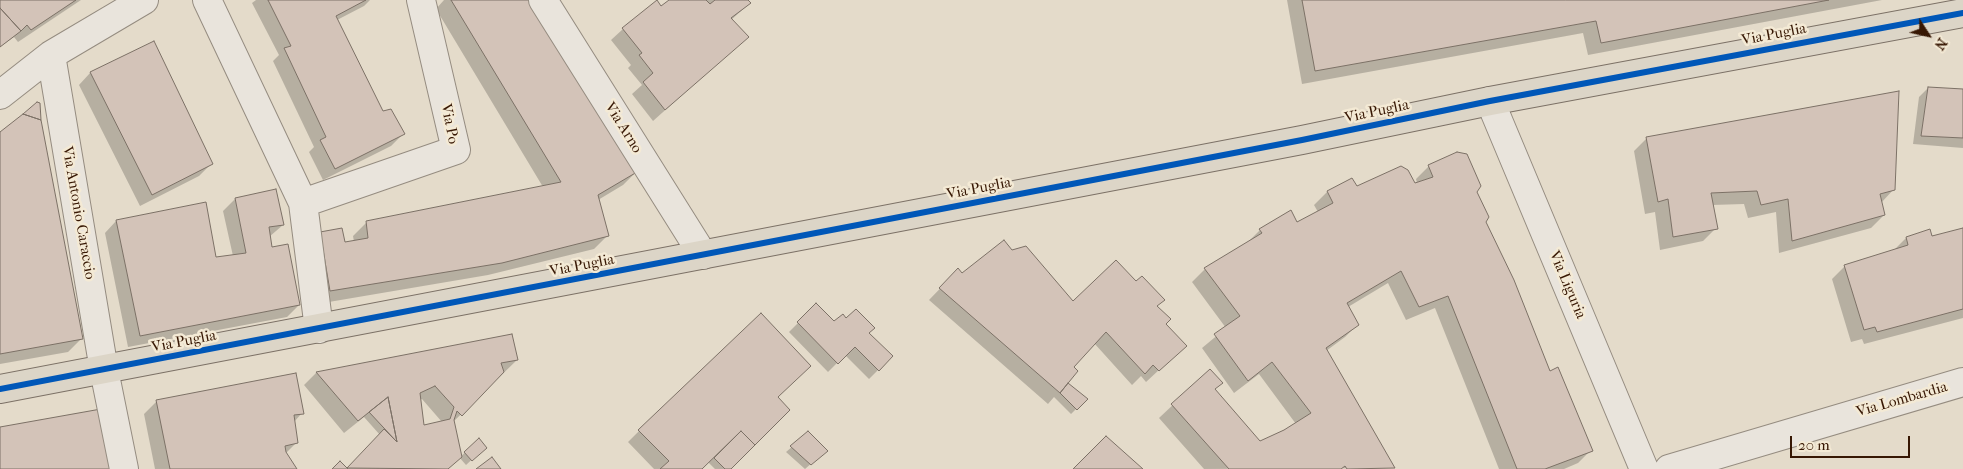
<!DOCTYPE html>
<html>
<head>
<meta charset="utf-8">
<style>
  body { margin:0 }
  #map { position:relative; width:1963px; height:469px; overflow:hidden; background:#e4dbca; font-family:"IM FELL French Canon",serif }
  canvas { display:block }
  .north { position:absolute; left:1903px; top:10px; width:50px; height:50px; -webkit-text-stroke:4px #f4ead5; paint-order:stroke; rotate:125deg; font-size:14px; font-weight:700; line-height:20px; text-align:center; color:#371703 }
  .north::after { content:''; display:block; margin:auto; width:18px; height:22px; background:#371703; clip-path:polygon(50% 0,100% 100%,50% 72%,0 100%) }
  .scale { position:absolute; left:1790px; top:436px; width:120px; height:22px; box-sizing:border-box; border:2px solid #371703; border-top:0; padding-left:6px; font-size:15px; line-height:18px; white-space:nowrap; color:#371703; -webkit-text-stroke:4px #f4ead5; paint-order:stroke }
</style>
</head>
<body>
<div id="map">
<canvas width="1963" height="469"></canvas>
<div class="north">N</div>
<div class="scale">20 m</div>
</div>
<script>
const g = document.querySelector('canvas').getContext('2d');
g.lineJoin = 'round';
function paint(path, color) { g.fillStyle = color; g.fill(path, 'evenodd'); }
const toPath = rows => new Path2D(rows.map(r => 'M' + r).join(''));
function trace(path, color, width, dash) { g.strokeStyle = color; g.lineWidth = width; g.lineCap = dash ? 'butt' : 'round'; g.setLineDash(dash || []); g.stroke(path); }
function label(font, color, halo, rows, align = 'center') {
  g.font = font + ' "IM FELL French Canon",serif'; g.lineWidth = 5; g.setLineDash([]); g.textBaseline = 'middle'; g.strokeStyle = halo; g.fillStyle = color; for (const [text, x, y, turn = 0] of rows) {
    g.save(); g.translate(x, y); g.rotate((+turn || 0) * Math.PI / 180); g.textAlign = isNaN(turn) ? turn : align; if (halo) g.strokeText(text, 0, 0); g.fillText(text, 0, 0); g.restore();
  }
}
paint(toPath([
  [0,0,81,0,18,42,14,37,0,47],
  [256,0,370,0,364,6,337,20,383,113,403,134,391,146,323,180,309,152,314,147,273,61,279,55,252,3],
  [444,0,533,0,636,172,623,185,598,200,607,236,594,249,488,275,317,304,320,233,344,244,354,242,353,236,366,223,543,187,436,9],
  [671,0,747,0,750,3,731,20,747,37,653,121,632,94,642,85,628,68,631,65,611,40,623,29,661,8],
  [1287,0,1882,0,1588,55,1583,33,1302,84],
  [153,43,211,164,199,176,140,206,79,85,90,73],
  [1928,88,1963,91,1963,148,1913,144,1919,97],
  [0,133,81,339,68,352,0,364],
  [1647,138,1894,189,1881,203,1884,215,1871,228,1779,253,1776,212,1748,218,1744,204,1712,205,1716,228,1703,241,1660,250,1655,212,1645,214,1634,151],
  [1429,166,1476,192,1485,222,1550,372,1591,450,1578,463,1564,469,1499,469,1435,308,1406,320,1388,283,1348,307,1358,324,1345,337,1326,351,1394,468,1204,469,1159,418,1210,370,1221,383,1214,390,1260,442,1296,424,1259,374,1234,393,1202,348,1226,328,1192,282,1205,269,1247,243,1260,230,1296,223,1318,212,1314,205,1327,192,1352,179,1356,188,1401,167,1404,168,1415,184,1417,183,1416,179],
  [235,199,283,225,269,237,271,248,299,305,287,317,128,347,105,233,116,221,215,258,233,256,223,211],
  [1963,229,1963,318,1864,344,1862,339,1851,342,1832,279,1845,266,1893,251,1906,238,1931,238],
  [1012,252,1073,303,1156,307,1164,324,1173,357,1146,382,1141,376,1132,385,1094,343,1072,367,1067,383,1086,399,1071,414,1054,397,1048,404,929,300,958,270,962,274],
  [816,305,834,323,867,333,878,370,869,379,845,355,828,372,789,332],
  [511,336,517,360,453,422,460,457,479,440,480,452,466,465,459,457,448,469,347,469,380,435,364,417,344,433,304,385,316,373],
  [422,399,442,422,422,427,419,400],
  [777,397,729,469,715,469,708,462,700,469,654,469,628,442,639,431],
  [157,401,302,413,294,422,297,442,286,453,296,469,155,469,144,414],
  [808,433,821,455,805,469,786,452]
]), '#0003');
const building = toPath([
  [0,0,76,0,31,30,27,25,21,31,0,8,0,0],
  [268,0,366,0,336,16,383,111,391,109,405,134,335,169,320,140,326,137,284,48,291,46,268,0],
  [451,0,534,0,637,172,598,195,609,236,502,263,330,291,320,232,342,228,345,242,368,238,366,221,561,182,451,0],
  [657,0,661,6,669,0,706,0,710,4,715,0,748,0,751,3,731,18,749,37,665,110,643,82,653,73,639,55,642,53,622,28,657,0],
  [1302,0,1829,0,1601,43,1596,21,1315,71,1302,0],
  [0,8,21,31,0,47,0,8],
  [154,41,213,164,152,195,90,72,154,41],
  [1928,87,1963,89,1963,138,1921,136,1928,87],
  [1899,91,1895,190,1880,194,1885,215,1792,241,1788,199,1761,205,1757,191,1711,193,1718,229,1673,237,1668,199,1658,202,1646,137,1899,91],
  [37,102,40,103,41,120,23,114,37,102],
  [23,114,41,120,83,339,0,354,0,132,23,114],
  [1457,152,1467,154,1481,186,1477,192,1489,217,1486,222,1514,280,1550,371,1558,367,1593,451,1545,469,1517,469,1448,296,1419,307,1401,271,1347,303,1359,325,1326,348,1395,468,1347,469,1345,466,1341,469,1229,469,1171,404,1210,369,1223,383,1215,389,1260,441,1284,430,1311,413,1272,362,1248,381,1214,334,1240,316,1204,268,1262,233,1259,229,1291,210,1297,222,1333,203,1327,191,1352,178,1357,186,1401,166,1408,170,1415,183,1433,177,1428,165,1457,152],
  [276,189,284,225,269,227,272,247,288,244,300,305,140,336,116,220,206,202,216,257,246,253,235,198,276,189],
  [1963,228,1963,309,1877,332,1875,327,1864,330,1844,265,1908,245,1906,237,1930,229,1932,236,1963,228],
  [1004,240,1012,250,1026,246,1073,301,1116,260,1136,281,1142,276,1165,300,1157,306,1171,319,1166,324,1187,346,1159,371,1153,365,1145,374,1106,332,1074,367,1078,371,1060,393,939,288,958,268,962,273,1004,240],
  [816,303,834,321,843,314,846,318,856,309,875,328,869,333,893,356,879,371,855,347,838,364,797,322,816,303],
  [761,313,811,366,778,397,790,410,755,445,741,431,702,469,660,469,669,461,638,430,761,313],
  [512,334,518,360,501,363,504,372,462,416,457,411,454,420,462,457,448,469,347,468,384,429,397,442,388,397,358,421,316,372,512,334],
  [435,386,454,407,450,419,424,425,420,393,435,386],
  [296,373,304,414,294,415,298,443,285,446,286,452,297,469,170,469,156,400,296,373],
  [1068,383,1088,399,1077,410,1060,393,1068,383],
  [388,397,397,442,369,412,388,397],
  [101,409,113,469,0,469,0,427,101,409],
  [741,431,755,445,731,469,725,469,714,458,741,431],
  [808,431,828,451,811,465,790,446,808,431],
  [1106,436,1143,469,1073,469,1106,436],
  [479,438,487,448,472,461,464,452,479,438],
  [492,457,501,469,476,469,492,457],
  [340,461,348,469,332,469,340,461]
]);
paint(building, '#d3c3b8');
trace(building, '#7c7166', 1);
const minor = toPath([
  [207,0,303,203,456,150,421,0],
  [543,0,703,255],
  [51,55,104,370,124,469],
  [0,95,51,55,144,0],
  [1490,101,1644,469],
  [303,203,319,329],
  [1669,469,1963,382]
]);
const major = toPath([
  [0,389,1302,140,1490,101,1963,13]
]);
trace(minor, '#958c80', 30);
trace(major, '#7c7166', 30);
trace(minor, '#e9e4dc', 28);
trace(major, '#dcd5c7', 28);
trace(toPath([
  [0,389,1302,140,1490,101,1963,13]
]), '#0057b8', 6);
label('15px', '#371703', '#f4ead5', [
  ["Via Puglia",1774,35,-11],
  ["Via Puglia",1377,112,-12],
  ["Via Po",449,124,79],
  ["Via Arno",623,128,58],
  ["Via Puglia",979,189,-11],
  ["Via Antonio Caraccio",78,213,80],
  ["Via Puglia",582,266,-11],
  ["Via Liguria",1567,285,67],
  ["Via Puglia",184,342,-11],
  ["Via Lombardia",1902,400,-16]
]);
</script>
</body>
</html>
